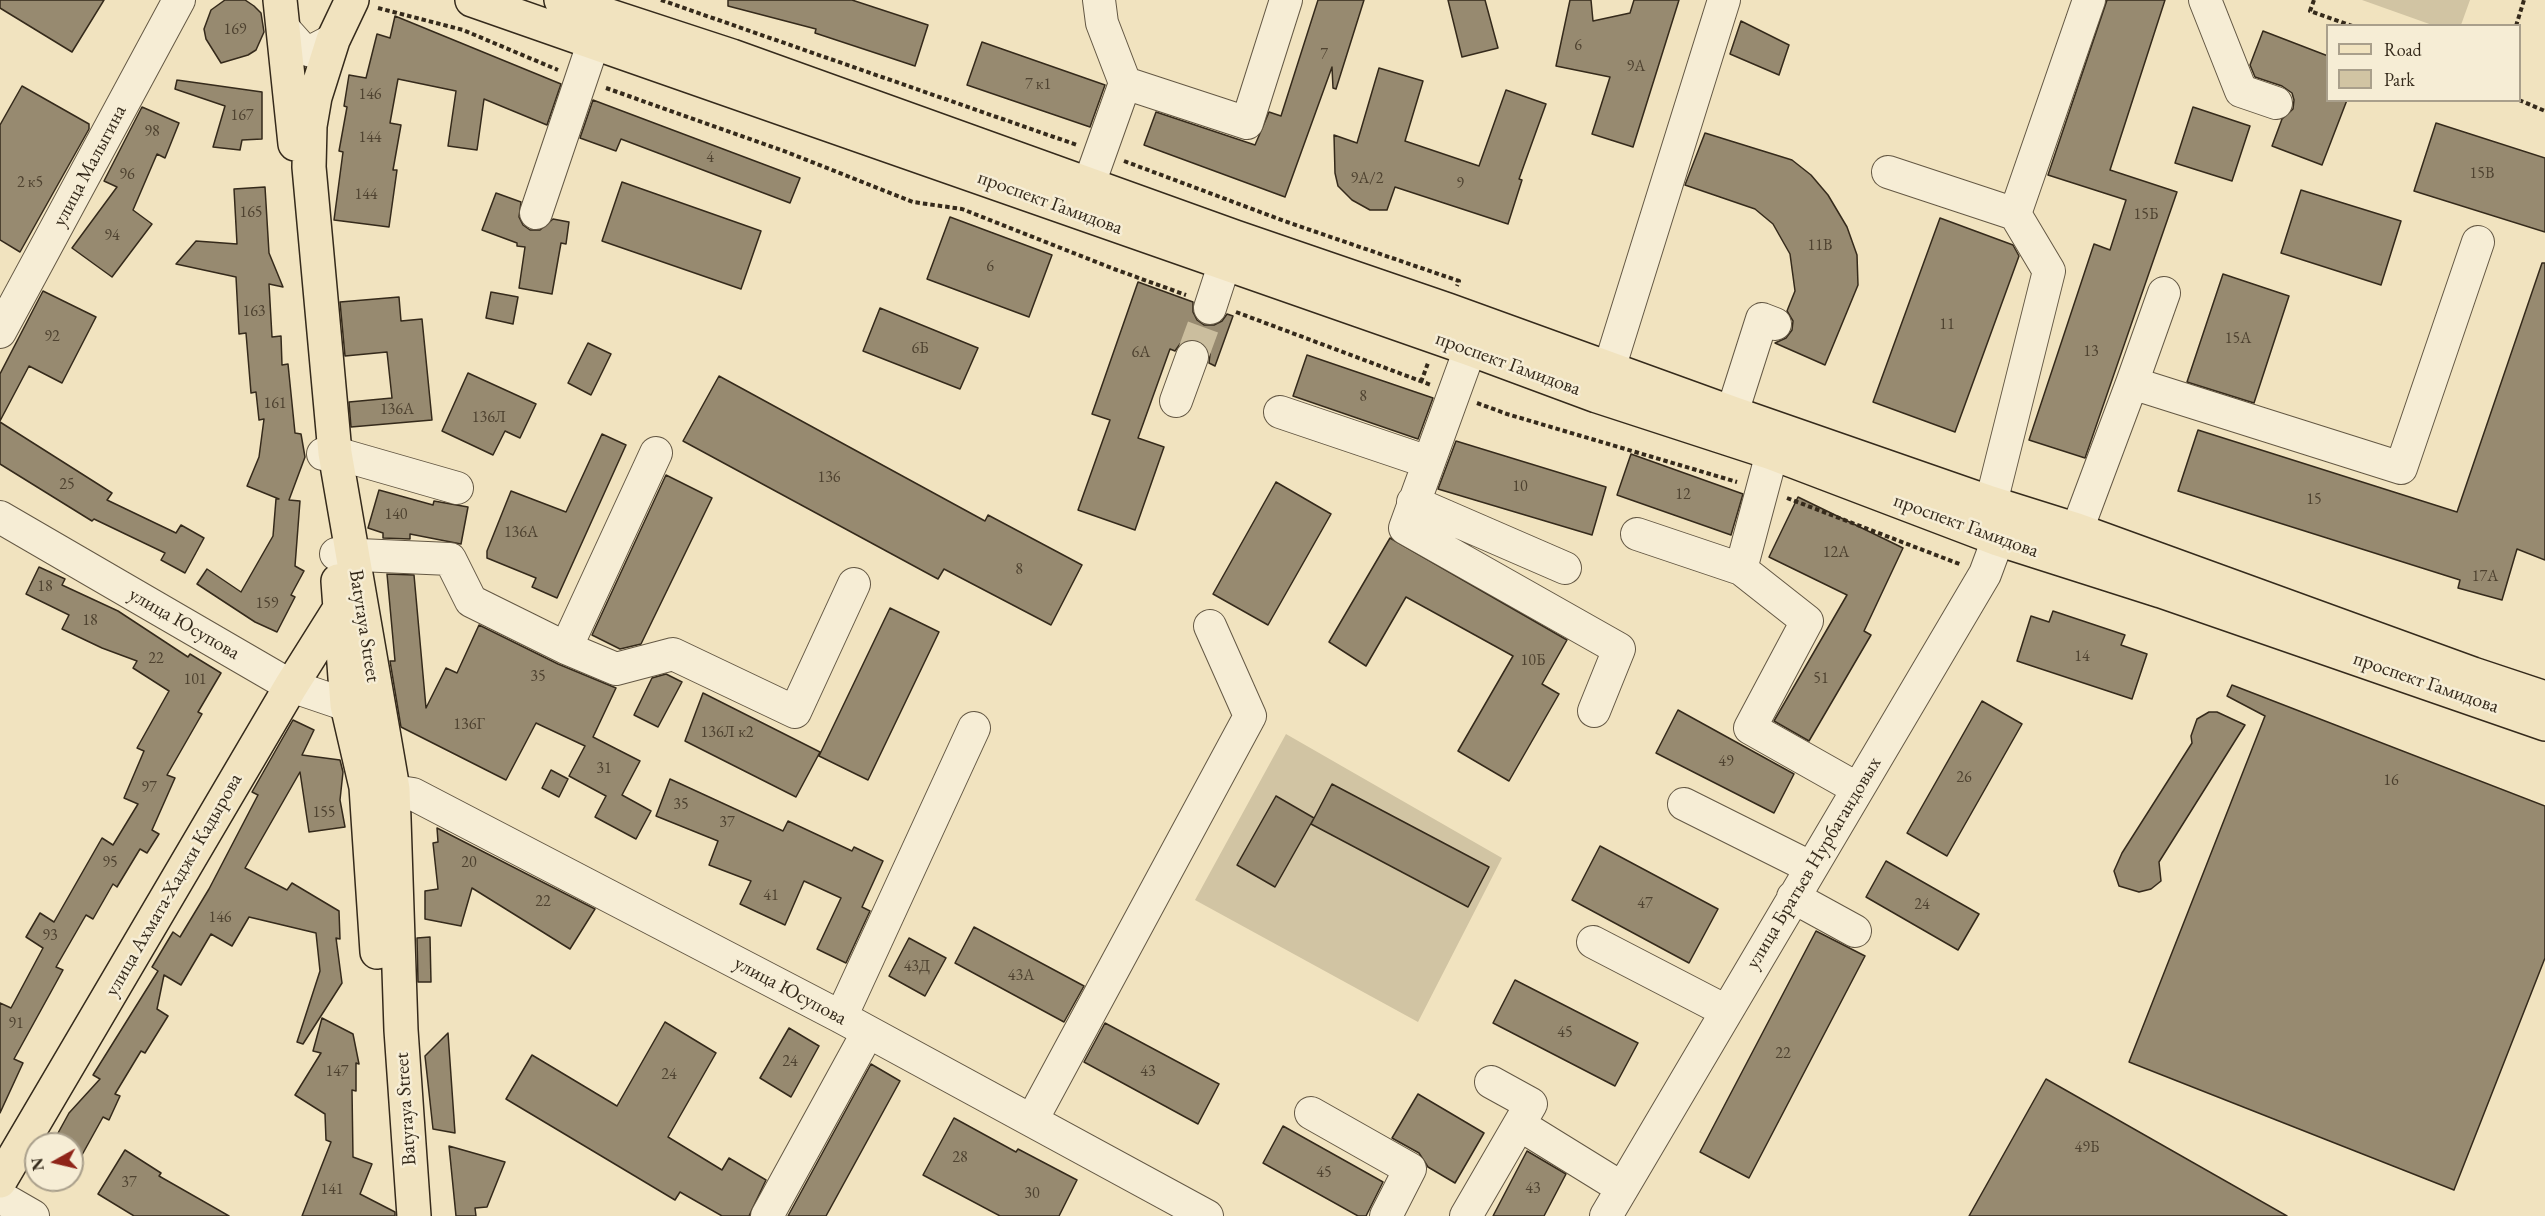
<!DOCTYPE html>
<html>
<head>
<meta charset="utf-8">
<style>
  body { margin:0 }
  #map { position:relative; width:2545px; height:1216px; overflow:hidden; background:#f1e3bf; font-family:"EB Garamond",serif }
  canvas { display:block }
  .legend { position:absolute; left:2326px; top:24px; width:195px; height:78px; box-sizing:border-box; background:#f6edd5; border:2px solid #a99f8b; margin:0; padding:8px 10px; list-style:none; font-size:18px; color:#352a1b }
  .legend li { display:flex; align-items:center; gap:12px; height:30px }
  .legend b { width:30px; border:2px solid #a99f8b }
  .north { position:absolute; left:24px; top:1132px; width:60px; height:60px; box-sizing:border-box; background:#f6edd5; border:2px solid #a99f8b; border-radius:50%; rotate:262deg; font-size:16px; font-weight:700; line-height:24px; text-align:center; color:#352a1b }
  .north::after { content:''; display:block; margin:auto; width:21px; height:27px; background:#8f2418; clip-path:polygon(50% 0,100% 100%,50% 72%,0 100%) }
</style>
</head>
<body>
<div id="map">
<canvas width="2545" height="1216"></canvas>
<ul class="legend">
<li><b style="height:8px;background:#f1e3bf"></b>Road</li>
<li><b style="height:16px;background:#d1c4a3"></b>Park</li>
</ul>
<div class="north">N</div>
</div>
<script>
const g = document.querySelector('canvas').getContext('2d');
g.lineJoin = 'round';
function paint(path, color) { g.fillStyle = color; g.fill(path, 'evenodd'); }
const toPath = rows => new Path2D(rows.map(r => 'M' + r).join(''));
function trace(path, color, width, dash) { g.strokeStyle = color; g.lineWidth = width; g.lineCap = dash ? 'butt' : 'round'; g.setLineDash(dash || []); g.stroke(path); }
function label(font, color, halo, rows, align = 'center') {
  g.font = font + ' "EB Garamond",serif'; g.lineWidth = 5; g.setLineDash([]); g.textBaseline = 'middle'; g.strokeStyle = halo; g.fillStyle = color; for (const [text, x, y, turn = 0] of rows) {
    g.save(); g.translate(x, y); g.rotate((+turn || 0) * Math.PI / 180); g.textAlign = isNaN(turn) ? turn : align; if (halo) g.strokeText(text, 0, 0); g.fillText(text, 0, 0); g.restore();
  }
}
paint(toPath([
  [2362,0,2470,0,2461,25,2435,26],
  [1286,734,1502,858,1418,1022,1195,900]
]), '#d1c4a3');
const building = toPath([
  [0,0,104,0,72,52,0,8,0,0],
  [225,0,245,0,254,6,261,13,264,32,256,50,248,55,221,63,206,39,204,29,211,10,225,0],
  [728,0,852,0,928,25,915,66,815,33,816,29,728,6,728,0],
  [1318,0,1364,0,1336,89,1333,88,1332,67,1285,197,1144,145,1156,112,1255,145,1269,112,1281,116,1318,0],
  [1448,0,1485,0,1498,48,1462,57,1448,0],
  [1570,0,1591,0,1593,21,1630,13,1634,0,1679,0,1633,147,1592,134,1610,77,1556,66,1570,0],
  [2107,0,2165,0,2110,170,2177,192,2085,458,2029,440,2094,244,2110,250,2126,200,2048,175,2107,0],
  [395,16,561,84,547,125,484,99,477,150,448,146,456,91,398,79,390,123,401,125,393,170,397,170,389,227,334,220,343,152,339,151,347,107,344,106,349,75,366,78,377,34,390,38,395,16],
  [1741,21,1789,45,1779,75,1730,54,1741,21],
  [2263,31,2328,56,2328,100,2347,100,2322,165,2272,146,2282,119,2293,109,2294,100,2292,93,2282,86,2255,77,2250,65,2263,31],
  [982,42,1105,85,1090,127,967,85,982,42],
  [1379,68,1423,81,1405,141,1479,166,1506,90,1546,104,1519,179,1522,180,1508,224,1395,187,1387,210,1370,210,1352,200,1338,186,1335,173,1334,135,1357,143,1379,68],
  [177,80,262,92,262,139,242,140,240,150,213,147,225,106,175,89,177,80],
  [22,86,89,124,89,129,20,252,0,240,0,125,22,86],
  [593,100,800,178,790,203,621,139,616,151,580,138,593,100],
  [142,107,179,123,165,158,157,154,133,210,152,224,112,277,72,248,117,187,104,181,142,107],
  [2193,107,2250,126,2232,181,2175,163,2193,107],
  [2436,123,2545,158,2545,232,2414,191,2436,123],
  [1705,133,1792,160,1811,175,1828,195,1847,227,1857,255,1858,285,1825,365,1775,343,1786,338,1792,330,1793,321,1787,311,1795,291,1790,254,1773,224,1755,209,1685,185,1705,133],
  [622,182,761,231,741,289,602,241,622,182],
  [265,187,269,253,283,287,269,284,272,337,281,336,282,365,288,364,295,433,301,434,305,457,289,500,300,501,295,566,304,571,291,595,295,597,277,632,255,622,197,584,207,569,241,592,273,536,276,499,279,499,247,486,259,457,264,419,259,420,256,392,251,393,246,333,239,334,236,277,176,264,196,241,237,244,234,189,265,187],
  [2301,190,2401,221,2381,285,2281,253,2301,190],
  [496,193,521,202,519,217,523,225,530,230,540,230,553,219,569,222,566,244,561,243,552,294,519,288,525,247,517,246,517,243,482,230,496,193],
  [950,217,1052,255,1029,317,927,279,950,217],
  [1940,218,2013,245,2019,256,1955,432,1873,402,1940,218],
  [2542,263,2545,263,2545,560,2517,549,2502,600,2458,588,2460,580,2178,491,2198,430,2457,512,2542,263],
  [2223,274,2289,296,2254,403,2187,382,2223,274],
  [1138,282,1193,302,1193,312,1197,320,1204,325,1214,325,1222,321,1227,314,1233,316,1215,366,1209,363,1210,354,1206,346,1198,340,1188,339,1180,344,1175,351,1170,349,1138,438,1164,447,1135,530,1078,510,1110,420,1092,414,1138,282],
  [43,291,96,317,62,383,29,366,0,421,0,374,43,291],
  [491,292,518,297,513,324,486,318,491,292],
  [399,297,401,321,422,319,432,420,351,427,349,402,392,398,387,352,345,356,340,302,399,297],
  [880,308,978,348,960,389,863,351,880,308],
  [588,343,611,354,591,395,568,383,588,343],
  [1307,355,1433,398,1418,439,1293,396,1307,355],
  [468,373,536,404,520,438,505,431,493,455,442,431,468,373],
  [719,376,985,521,988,515,1082,565,1051,625,944,569,938,579,683,441,719,376],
  [0,422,112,493,107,500,176,533,181,525,204,538,185,573,161,560,165,553,94,519,92,521,0,464,0,422],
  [602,434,626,445,557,598,532,587,536,578,487,558,487,551,511,491,566,512,602,434],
  [1456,441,1606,487,1592,535,1438,489,1456,441],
  [1631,454,1743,494,1731,535,1617,495,1631,454],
  [666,475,712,498,641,644,620,649,592,635,666,475],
  [1276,482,1331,514,1268,625,1213,594,1276,482],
  [379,490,433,505,434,501,468,507,461,544,410,534,410,539,383,538,383,533,368,528,379,490],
  [1798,497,1903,548,1864,631,1871,635,1809,741,1774,721,1847,595,1769,557,1798,497],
  [1390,538,1567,640,1542,684,1559,694,1509,781,1458,751,1513,656,1406,597,1366,666,1329,642,1390,538],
  [39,567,65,579,62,585,118,611,188,657,190,654,221,673,198,712,202,714,167,775,175,778,152,830,159,834,147,853,140,849,117,887,113,884,93,919,86,915,56,967,63,970,14,1059,23,1063,0,1113,0,1003,11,1008,43,948,26,937,40,913,54,922,102,838,113,845,138,804,124,798,144,751,137,748,169,691,133,668,137,661,102,648,62,629,69,615,26,594,39,567],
  [387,574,414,575,426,708,446,668,457,673,479,625,558,664,616,688,593,737,640,761,622,795,651,811,636,839,595,817,606,796,569,776,585,746,536,723,506,780,401,727,390,661,395,661,387,574],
  [890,608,939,632,868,780,819,756,890,608],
  [2053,611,2125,635,2121,645,2147,654,2132,699,2017,661,2031,616,2049,622,2053,611],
  [666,674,682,682,658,727,634,715,652,678,666,674],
  [2232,685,2545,806,2545,958,2454,1190,2129,1062,2265,716,2227,696,2232,685],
  [703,693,820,752,796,797,685,741,703,693],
  [1982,701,2022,724,1947,856,1907,833,1982,701],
  [1678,710,1794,774,1774,813,1656,753,1678,710],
  [2209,712,2217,712,2245,725,2159,862,2161,881,2151,889,2139,892,2119,886,2114,871,2122,853,2192,743,2191,736,2197,719,2209,712],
  [293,720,314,730,302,755,340,760,343,772,340,800,345,827,309,832,300,772,245,868,287,890,292,883,339,911,340,939,336,938,342,983,303,1044,297,1042,320,971,316,933,249,917,232,946,211,934,181,985,164,975,157,1009,168,1016,145,1053,141,1051,115,1094,120,1096,109,1120,103,1117,72,1173,72,1144,52,1144,69,1113,100,1079,93,1075,158,971,152,967,173,932,180,937,209,889,258,795,252,792,293,720],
  [551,770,568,779,559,797,542,788,551,770],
  [670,779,783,831,788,821,852,851,854,847,883,861,862,907,870,911,846,963,817,949,841,898,804,881,785,925,740,904,751,881,709,865,718,841,656,816,670,779],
  [1332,784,1489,867,1468,907,1311,824,1332,784],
  [1276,796,1314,818,1275,887,1237,865,1276,796],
  [437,828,595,909,570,949,472,888,461,926,425,919,425,891,438,889,433,843,438,842,437,828],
  [1600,846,1718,909,1689,963,1572,900,1600,846],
  [1886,861,1979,914,1958,950,1866,897,1886,861],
  [974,927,1084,986,1064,1022,955,963,974,927],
  [1816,931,1865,956,1749,1178,1700,1152,1816,931],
  [430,937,431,982,418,982,417,938,430,937],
  [909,938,946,958,925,996,889,976,909,938],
  [1515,980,1638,1043,1615,1086,1493,1023,1515,980],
  [322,1018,353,1034,359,1064,356,1063,356,1091,352,1090,353,1157,372,1164,360,1194,395,1212,395,1216,302,1216,331,1142,326,1140,325,1114,295,1095,321,1053,313,1051,322,1018],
  [665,1022,716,1053,668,1137,722,1170,729,1158,766,1180,749,1216,722,1216,680,1192,675,1200,506,1099,532,1055,617,1106,665,1022],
  [1105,1023,1219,1084,1198,1124,1084,1062,1105,1023],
  [789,1028,819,1046,791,1097,760,1078,789,1028],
  [448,1033,455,1133,433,1129,425,1056,448,1033],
  [871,1064,900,1081,826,1216,788,1216,871,1064],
  [2046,1079,2287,1216,1969,1216,2046,1079],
  [1418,1094,1484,1133,1455,1183,1428,1167,1419,1153,1392,1138,1418,1094],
  [954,1118,1016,1152,1018,1149,1077,1180,1059,1216,1000,1216,923,1175,954,1118],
  [1283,1126,1383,1182,1366,1216,1358,1216,1263,1163,1283,1126],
  [449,1146,505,1162,487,1207,475,1208,476,1216,456,1216,449,1146],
  [125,1150,161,1173,159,1176,229,1216,134,1216,98,1194,125,1150],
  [1527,1151,1566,1174,1544,1216,1493,1216,1527,1151]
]);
paint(building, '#978a70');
trace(building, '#352a1b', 1.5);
trace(toPath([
  [1192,357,1210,308]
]), '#cbbe9e', 32, [32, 16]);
const minor = toPath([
  [2205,0,2241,91,2276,103],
  [284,29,301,48,312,51,333,40],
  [1125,83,1247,123,1286,0],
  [1888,172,2015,214],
  [1089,184,1125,83,1102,23,1099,0],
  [536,213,593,44],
  [1210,308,1224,265],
  [0,332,179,0],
  [1470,349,1405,528,1619,649,1594,711],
  [1609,369,1724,0],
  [2132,383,2164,293],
  [1176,401,1192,357],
  [1280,412,1428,462],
  [1732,413,1762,319,1775,324],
  [323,454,335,453,457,488],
  [1413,502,1565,568],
  [0,517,291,686,347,705,370,702],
  [2077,530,2132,383,2401,468,2478,242],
  [1637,534,1741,569,1772,453],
  [336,554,450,559,471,601,566,648,616,669,673,654,795,712,854,584],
  [1741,569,1807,621,1750,728,1858,789],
  [566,648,656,453],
  [367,787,413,794,841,1017,1207,1216],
  [1684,804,1810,867],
  [1793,897,1855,931],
  [1593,942,1726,1011],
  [841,1017,974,728],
  [1311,1113,1410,1169,1386,1216],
  [1032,1120,1250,716,1210,626],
  [1520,1125,1622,1188],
  [0,1197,33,1216],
  [767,1216,868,1032],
  [1466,1216,1531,1104,1491,1082],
  [1606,1216,1985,574,1998,539,1991,503,2049,271,2015,214,2089,0]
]);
const major = toPath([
  [280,0,295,144],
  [352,0,333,40,315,97,310,126,309,167,335,453,393,789,401,1030,414,1216],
  [472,0,1470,349,1597,396,1772,453,1998,539,2161,591,2545,724],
  [561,0,732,56,1235,237,1448,310,1732,413,1991,503,2077,530,2473,674,2545,698],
  [338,581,347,705,366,787,377,952],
  [0,1181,291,686,340,608,347,607]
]);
trace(minor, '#645844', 34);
trace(major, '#352a1b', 36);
trace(toPath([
  [661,0,1077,145],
  [2314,0,2310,11,2352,26],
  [378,8,463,30,558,70],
  [2516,26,2524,0],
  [606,88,784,151,913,202,962,209,1114,269,1186,295],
  [2519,100,2545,111],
  [1124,161,1287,222,1459,281,1457,286],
  [1236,312,1431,385],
  [1421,382,1428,363],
  [1477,403,1507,414,1737,482],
  [1787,498,1962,565]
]), '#352a1b', 4, [4.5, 3]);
trace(minor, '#f6edd5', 32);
trace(major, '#f1e3bf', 33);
label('16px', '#4e4230', null, [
  ["169",235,30],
  ["6",1578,46],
  ["7",1324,55],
  ["9А",1636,67],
  ["7 к1",1038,85],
  ["146",370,95],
  ["167",242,116],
  ["98",152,132],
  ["144",370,138],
  ["4",710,158],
  ["15В",2482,174],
  ["96",127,175],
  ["9А/2",1367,179],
  ["2 к5",30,183],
  ["9",1460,184],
  ["144",366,195],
  ["165",251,213],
  ["15Б",2146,215],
  ["94",112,236],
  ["11В",1820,246],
  ["6",990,267],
  ["163",254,312],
  ["11",1947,325],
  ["92",52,337],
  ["15А",2238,339],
  ["6Б",920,349],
  ["13",2091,352],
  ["6А",1141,353],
  ["8",1363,397],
  ["161",275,404],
  ["136А",397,410],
  ["136Л",489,418],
  ["136",829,478],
  ["25",67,485],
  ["10",1520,487],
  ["12",1683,495],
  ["15",2314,500],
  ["140",396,515],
  ["136А",521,533],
  ["12А",1836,553],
  ["8",1019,570],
  ["17А",2485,577],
  ["18",45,587],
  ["159",267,604],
  ["18",90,621],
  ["14",2082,657],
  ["22",156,659],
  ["10Б",1533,661],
  ["35",538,677],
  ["51",1821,679],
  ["101",195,680],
  ["136Г",469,725],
  ["136Л к2",727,733],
  ["49",1726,762],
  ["31",604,769],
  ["26",1964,778],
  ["16",2391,781],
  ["97",149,788],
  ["35",681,805],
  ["155",324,813],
  ["37",727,823],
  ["95",110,863],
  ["20",469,863],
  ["41",771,896],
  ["22",543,902],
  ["47",1645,904],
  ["24",1922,905],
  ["146",220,918],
  ["93",50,936],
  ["43Д",917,967],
  ["43А",1021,976],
  ["91",16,1024],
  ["45",1565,1033],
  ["22",1783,1054],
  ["24",790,1062],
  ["147",337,1072],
  ["43",1148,1072],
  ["24",669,1075],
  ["49Б",2087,1148],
  ["28",960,1158],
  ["45",1324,1173],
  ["37",129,1183],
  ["43",1533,1189],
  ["141",332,1190],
  ["30",1032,1194]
]);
label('20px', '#352a1b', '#f6edd5', [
  ["улица Малыгина",90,166,-62],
  ["проспект Гамидова",1050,203,20],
  ["проспект Гамидова",1508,364,20],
  ["проспект Гамидова",1966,526,20],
  ["улица Юсупова",184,624,30],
  ["Batyraya Street",364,626,81],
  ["проспект Гамидова",2426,683,19],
  ["улица Братьев Нурбагандовых",1814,863,-59],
  ["улица Ахмата-Хаджи Кадырова",174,885,-60],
  ["улица Юсупова",790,991,28],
  ["Batyraya Street",406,1109,-94]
]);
</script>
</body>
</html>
